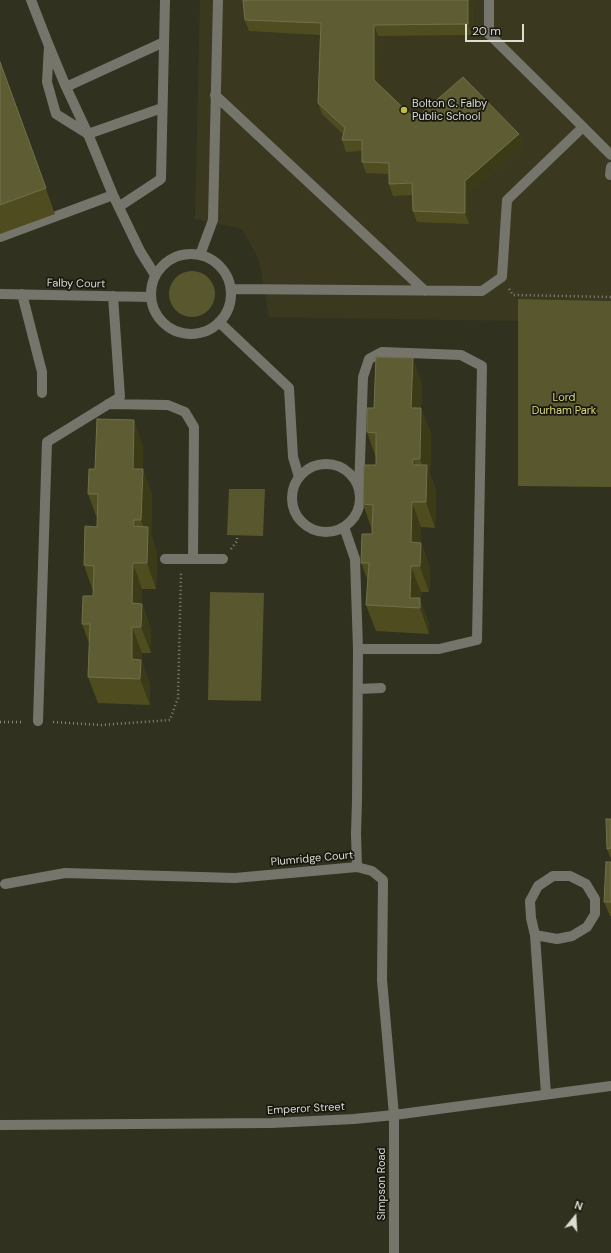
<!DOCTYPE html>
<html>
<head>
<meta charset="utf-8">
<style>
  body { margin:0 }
  #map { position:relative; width:611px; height:1253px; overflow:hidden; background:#31311f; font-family:"DM Sans",sans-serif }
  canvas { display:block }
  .north { position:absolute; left:555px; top:1197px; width:40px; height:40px; -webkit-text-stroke:3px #181810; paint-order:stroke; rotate:18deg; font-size:11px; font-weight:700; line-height:16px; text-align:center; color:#dcdcd1 }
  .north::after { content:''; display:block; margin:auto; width:14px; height:18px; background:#dcdcd1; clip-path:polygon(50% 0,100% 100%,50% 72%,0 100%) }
  .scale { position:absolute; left:465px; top:24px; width:59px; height:18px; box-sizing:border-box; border:2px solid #dcdcd1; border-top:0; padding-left:5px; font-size:12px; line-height:14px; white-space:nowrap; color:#dcdcd1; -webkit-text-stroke:3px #181810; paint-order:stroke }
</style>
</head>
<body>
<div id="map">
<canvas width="611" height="1253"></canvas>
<div class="north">N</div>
<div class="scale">20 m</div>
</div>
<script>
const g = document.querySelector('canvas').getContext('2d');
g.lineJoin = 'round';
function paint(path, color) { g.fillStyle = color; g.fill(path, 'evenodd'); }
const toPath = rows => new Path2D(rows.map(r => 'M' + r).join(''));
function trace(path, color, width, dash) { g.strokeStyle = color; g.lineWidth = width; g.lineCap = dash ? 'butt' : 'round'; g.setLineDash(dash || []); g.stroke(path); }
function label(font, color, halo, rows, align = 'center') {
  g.font = font + ' "DM Sans",sans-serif'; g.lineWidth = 3.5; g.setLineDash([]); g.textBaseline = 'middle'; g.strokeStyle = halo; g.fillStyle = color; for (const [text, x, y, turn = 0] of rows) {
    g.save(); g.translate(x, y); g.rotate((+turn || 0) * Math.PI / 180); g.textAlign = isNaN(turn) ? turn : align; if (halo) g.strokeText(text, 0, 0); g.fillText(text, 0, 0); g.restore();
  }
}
paint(toPath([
  [200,0,611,0,611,301,518,299,518,321,269,317,259,260,242,229,195,219]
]), '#3a3920');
paint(toPath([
  '169 294a23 23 0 1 1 46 0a23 23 0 1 1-46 0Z',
  [518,299,611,301,611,487,518,486],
  [229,489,265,489,263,536,227,535],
  [210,592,264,593,261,701,208,700]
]), '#59572e');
trace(toPath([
  [509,289,513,295,611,297],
  [231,549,237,541,237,535],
  [0,722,24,722],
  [53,722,101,725,170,720,178,698,181,573]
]), '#89897b', 2.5, [1, 3]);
trace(toPath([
  [31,0,49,46],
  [66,87,164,42],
  [215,95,425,291],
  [583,127,611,155],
  [88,134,56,114,47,82,49,46,66,87,88,134,113,195,140,251,155,275],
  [88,134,162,108],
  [610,175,611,167],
  [120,206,161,179,165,0],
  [0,237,113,195],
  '151 294a40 40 0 1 1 80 0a40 40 0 1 1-80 0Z',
  [200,255,213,220,218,0],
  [231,289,482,291,502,277,507,200,583,127,489,34,489,0],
  [0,294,151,297],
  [22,294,42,372,42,393],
  [219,322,289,388,293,457,299,477],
  [108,404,168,405,185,412,194,427,193,559],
  '292 498a34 34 0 1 1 68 0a34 34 0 1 1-68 0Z',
  [344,527,355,559,358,649,357,800,356,834,357,867],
  [165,559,223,559],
  [358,649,439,649,477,640,482,366,461,355,382,352,369,359,363,377,359,489],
  [358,689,381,688],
  [38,721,47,442,120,397,113,296],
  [5,884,65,873,235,878,357,867,372,871,383,880,382,980,394,1115,394,1253],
  [535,935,557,939,572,936,587,927,595,914,595,899,586,884,570,876,553,876,538,886,530,901,531,918,535,935,546,1094],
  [0,1125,272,1123,354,1119,394,1115,611,1086]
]), '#75756c', 10);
paint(toPath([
  [243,0,473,0,472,35,378,36,378,84,415,119,519,134,523,146,469,192,469,224,417,222,413,211,412,195,393,196,389,184,389,174,366,173,362,162,362,151,346,152,342,140,343,134,322,114,318,103,320,35,249,31,245,20],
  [0,62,55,214,0,234],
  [422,384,421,409,431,434,430,474,436,491,435,528,421,527,421,543,430,569,429,592,421,592,420,600,429,624,429,634,376,631,366,605,368,581,361,563,372,534,372,530,363,504,376,465,376,458,367,432,374,408],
  [143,446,143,470,152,495,151,535,157,553,156,589,142,589,142,604,151,630,151,653,142,653,142,662,150,685,150,705,98,703,88,677,89,643,82,624,93,596,93,591,84,565,97,527,97,518,88,494,95,469],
  [611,819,611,859,607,849],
  [611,862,611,916,610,916,604,902]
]), '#4f4d1f');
paint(toPath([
  [468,0,473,0,472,35,468,24],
  [374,25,378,36,379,91,374,80],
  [519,134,523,146,469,192,469,224,465,213,465,181],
  [413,358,422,384,421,409,431,434,430,474,436,491,435,528,426,502,426,476,420,459,411,408],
  [134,420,143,446,143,470,152,495,151,535,157,553,156,589,147,563,147,537,141,520,133,469],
  [413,459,423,484,413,465],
  [412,502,421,527,421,543,430,569,429,592,411,542],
  [134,520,144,546,134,526],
  [133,563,142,589,142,604,151,630,151,653,132,603],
  [411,566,421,592,420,600,429,624,429,634,420,608,410,598],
  [132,627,142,653,142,662,150,685,150,705,140,679,132,659]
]), '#3c3b17');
const building = toPath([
  [243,0,468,0,468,24,374,25,374,80,415,119,463,77,519,134,465,181,465,213,413,211,412,183,389,184,389,163,362,162,362,140,342,140,345,128,318,103,321,23,245,20,243,0],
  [0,62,46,188,0,205,0,62],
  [376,357,413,358,411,408,421,408,420,459,413,459,413,465,427,465,426,502,412,502,411,542,421,543,420,566,411,566,410,598,420,598,420,608,366,605,369,563,361,563,362,534,372,534,373,505,363,504,364,465,376,465,376,433,367,432,367,408,374,408,376,357],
  [97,419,134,420,133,469,143,469,141,520,134,520,134,526,148,527,147,563,133,563,132,603,142,604,141,627,132,627,132,659,141,660,140,679,88,677,90,624,82,624,83,596,93,596,94,566,84,565,85,526,97,527,98,494,88,494,89,469,95,469,97,419],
  [606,819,611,819,611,848,607,849,606,819],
  [606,862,611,862,611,902,604,902,606,862]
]);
paint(building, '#5e5c32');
trace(building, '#72704b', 1);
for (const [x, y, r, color] of [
  [404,110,4,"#c2bd3f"]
]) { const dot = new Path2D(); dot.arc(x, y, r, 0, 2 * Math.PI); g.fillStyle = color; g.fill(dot); trace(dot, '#181810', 1.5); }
label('11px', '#dcdcd1', '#181810', [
  ["Bolton C. Falby",412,104],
  ["Public School",412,117]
], 'left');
label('11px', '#dcdcd1', '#181810', [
  ["Falby Court",76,284,1],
  ["Plumridge Court",312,859,-5],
  ["Emperor Street",306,1109,-3],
  ["Simpson Road",382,1184,-90]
]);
label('11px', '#dbd97d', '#181810', [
  ["Lord",564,398],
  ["Durham Park",564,411]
]);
</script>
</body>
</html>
